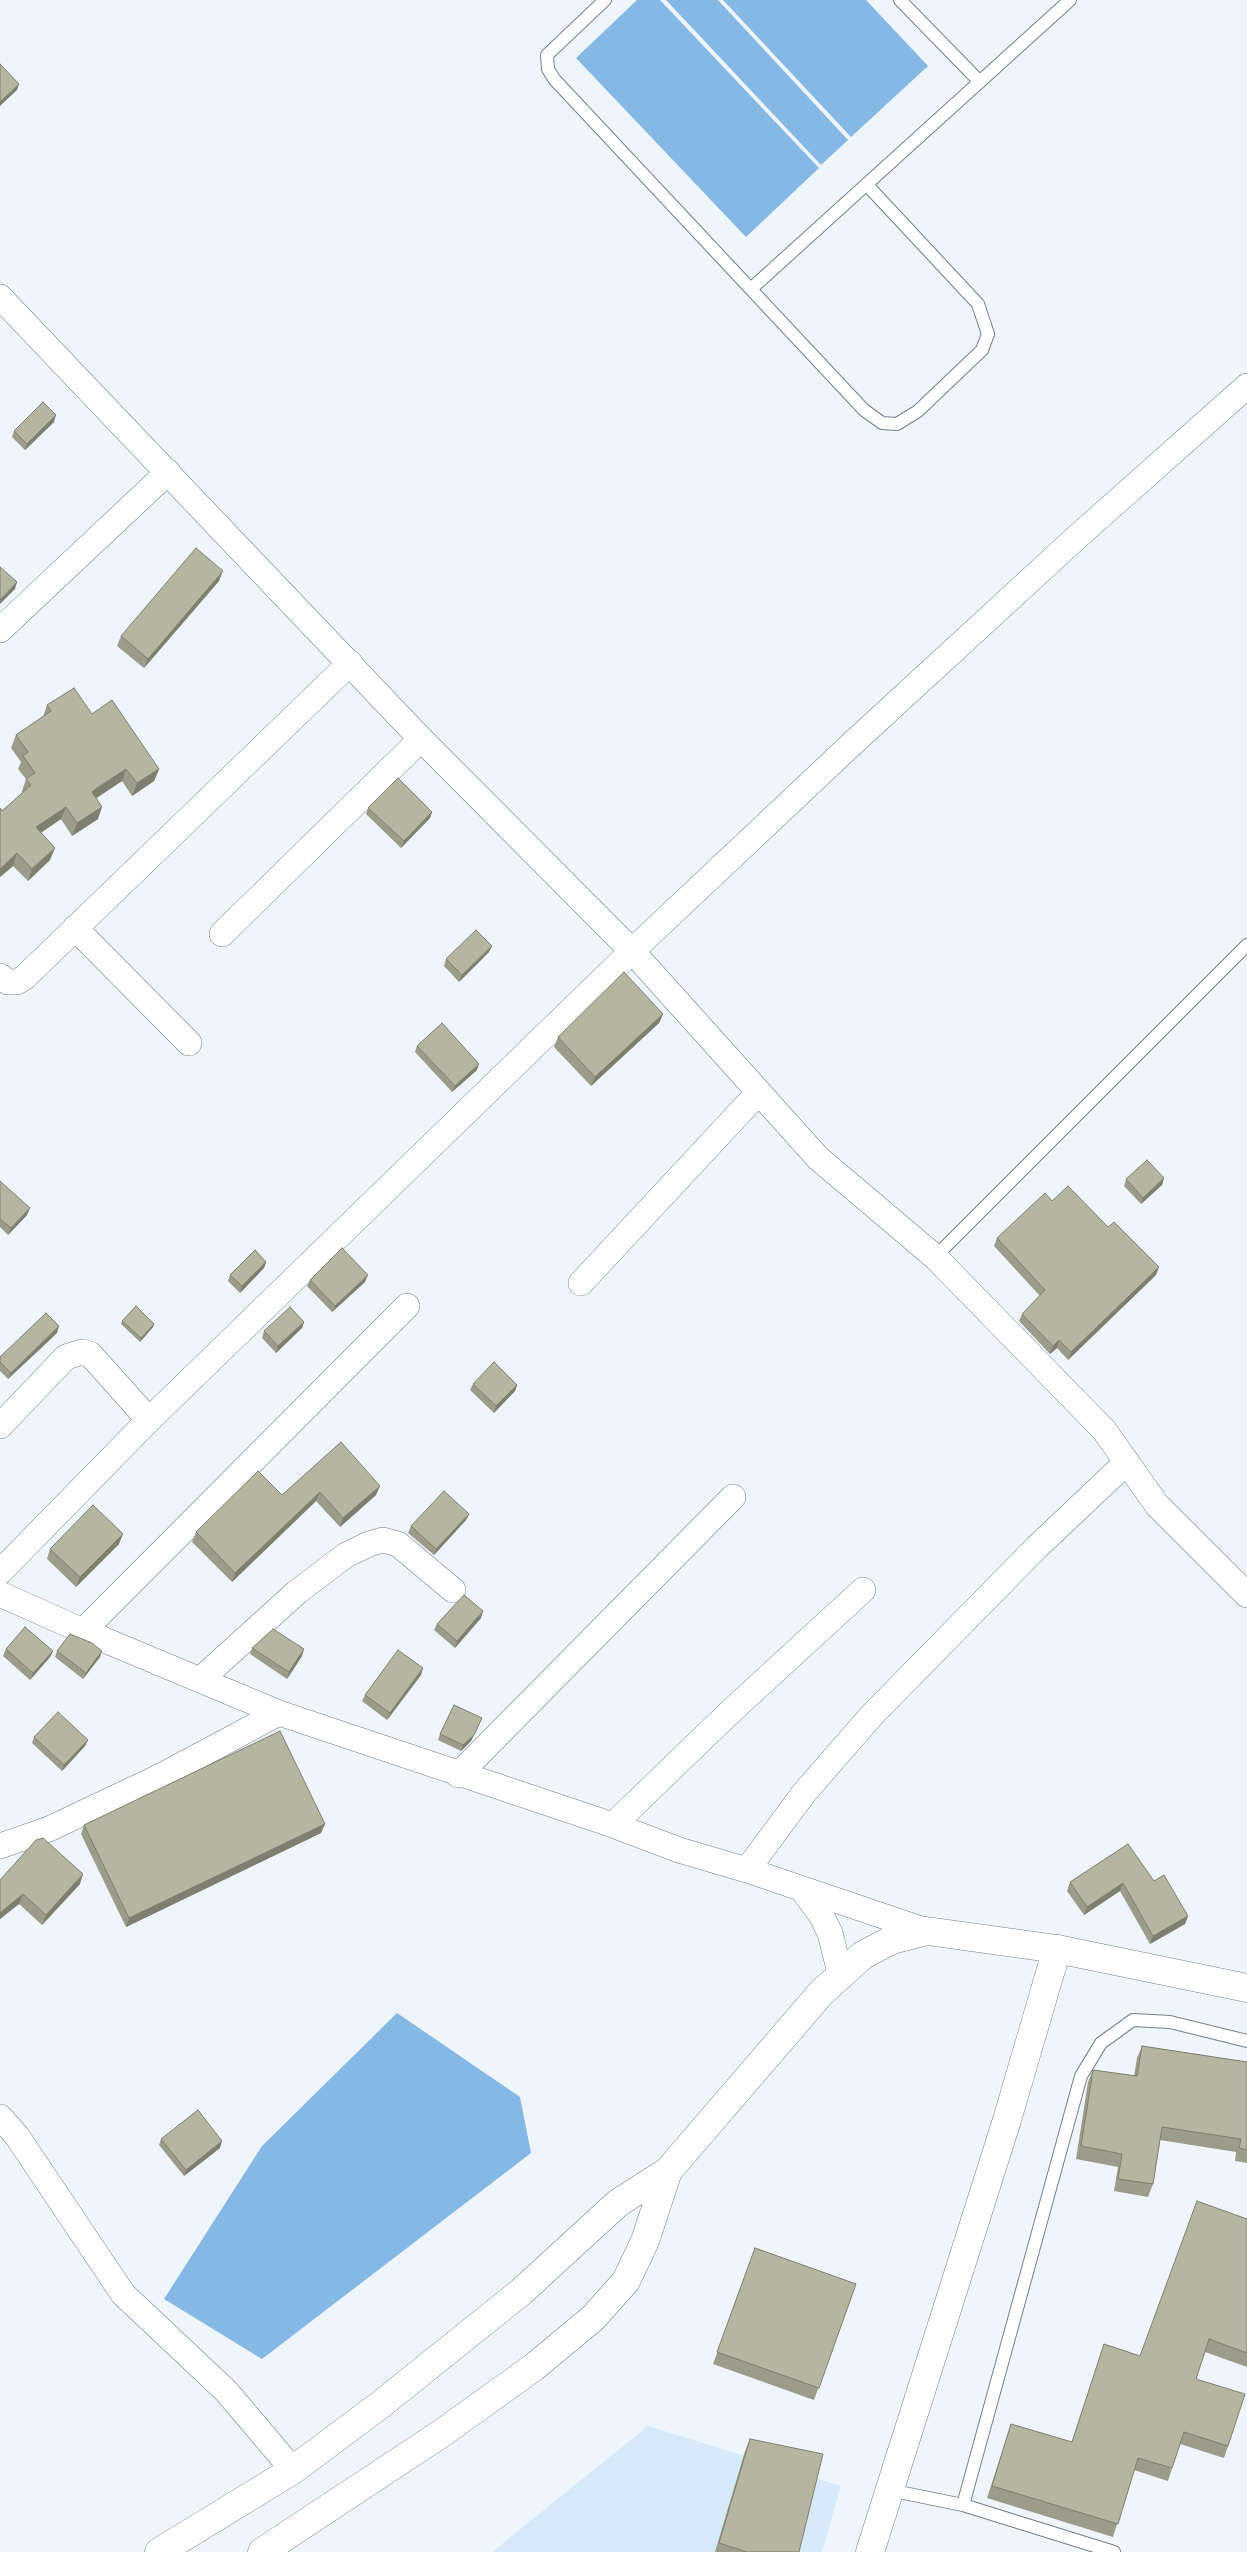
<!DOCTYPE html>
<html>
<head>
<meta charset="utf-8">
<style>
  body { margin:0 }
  canvas { display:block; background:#eef5fc }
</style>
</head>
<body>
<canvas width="1247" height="2552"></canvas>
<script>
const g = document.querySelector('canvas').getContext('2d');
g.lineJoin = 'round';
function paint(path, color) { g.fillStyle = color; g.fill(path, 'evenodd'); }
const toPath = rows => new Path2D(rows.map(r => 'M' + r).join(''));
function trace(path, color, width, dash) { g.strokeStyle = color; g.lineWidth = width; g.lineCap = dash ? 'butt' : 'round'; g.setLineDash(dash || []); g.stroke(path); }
paint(toPath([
  [648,2426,841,2486,822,2552,492,2552]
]), '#d7eafc');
paint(toPath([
  [637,0,660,0,819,168,746,237,576,58],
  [666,0,718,0,848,140,821,165],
  [723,0,866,0,928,66,851,137],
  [397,2013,520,2097,531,2153,262,2359,164,2299,262,2146]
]), '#86b8e6');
const service = toPath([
  [605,0,547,55,548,69,554,79,864,410,882,423,897,424,918,411,982,350,988,334,978,304,867,185],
  [900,0,980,82],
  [752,288,1070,0],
  [935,1257,1247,945],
  [889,2490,963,2505,1114,2552],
  [963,2505,1081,2076,1101,2043,1133,2020,1170,2022,1247,2041]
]);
const minor = toPath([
  [0,297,421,739,632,951,818,1158,935,1257,1104,1430,1157,1505,1247,1595],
  [0,630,168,472],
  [75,928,189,1043],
  [222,934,421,739],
  [0,976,8,982,17,982,25,977,350,663],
  [581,1283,758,1093],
  [0,1426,66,1357,82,1352,90,1354,149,1420],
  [0,1572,149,1420,632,951,854,742,1077,537,1247,386],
  [0,1594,83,1631,279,1713,613,1825,679,1850,747,1870,927,1931],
  [83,1631,407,1306],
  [200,1680,297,1592,346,1555,369,1544,383,1540,398,1544,453,1590],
  [458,1775,733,1497],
  [613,1825,728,1714,863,1590],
  [0,1846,49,1829,161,1776,279,1713],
  [747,1870,804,1793,872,1715,1037,1547,1127,1462],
  [802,1889,821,1915,830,1933,840,1973],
  [0,2117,17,2136,123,2294,226,2391,293,2470]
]);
const tertiary = toPath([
  [870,2552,1007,2120,1057,1949]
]);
const secondary = toPath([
  [159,2552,293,2470,380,2405,521,2292,618,2203,668,2171,821,1993,863,1955,892,1940,927,1931,1057,1949,1247,1988],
  [262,2552,442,2433,534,2367,593,2318,626,2281,645,2241,668,2171]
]);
trace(service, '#718190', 14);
trace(minor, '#718190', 26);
trace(tertiary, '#718190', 29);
trace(secondary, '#718190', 29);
trace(service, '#fff', 12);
trace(minor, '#fff', 25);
trace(tertiary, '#fff', 28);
trace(secondary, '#fff', 28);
paint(toPath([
  [54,422,25,450,12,437,14,431],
  [219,581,144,668,117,646,121,636],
  [47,705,92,714,159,769,154,781,132,796,122,781,96,798,98,819,72,836,61,819,41,833,50,860,28,881,13,866,0,877,0,808,2,811,22,793,22,791,26,779,18,769,21,762,11,748,16,735,43,717],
  [368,808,432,812,430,818,401,848,366,814],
  [489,952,459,982,444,966,446,959],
  [663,1014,659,1023,591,1086,554,1047,558,1037],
  [417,1046,477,1070,452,1092,415,1052],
  [1164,1178,1162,1185,1141,1204,1124,1186,1126,1179],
  [0,1181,27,1215,8,1235,0,1227],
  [1052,1201,1156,1275,1068,1360,1057,1348,1050,1354,1019,1321,1022,1314,1040,1296,994,1246,997,1238],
  [266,1262,264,1268,240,1293,228,1281,230,1275],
  [310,1280,365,1282,332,1312,307,1286],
  [122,1321,154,1324,153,1327,140,1342,121,1324],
  [304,1322,302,1328,276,1353,262,1338,264,1331],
  [57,1333,8,1379,0,1371,0,1357],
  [473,1384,517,1385,515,1391,494,1413,470,1390],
  [341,1442,376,1495,340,1527,316,1501,232,1582,192,1542,196,1532,282,1495],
  [469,1514,466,1520,434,1555,408,1533,411,1526],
  [119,1544,76,1587,47,1559,50,1549],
  [481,1618,455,1648,434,1630,437,1624],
  [252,1648,302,1656,287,1679,250,1654],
  [6,1649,53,1651,50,1657,30,1680,3,1656],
  [57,1651,100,1657,83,1679,55,1657],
  [421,1675,387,1720,362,1701,365,1695],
  [479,1725,471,1741,461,1751,438,1740,440,1734],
  [34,1737,88,1740,85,1746,62,1771,32,1743],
  [325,1824,321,1833,126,1927,81,1834,84,1825],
  [0,1880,80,1884,42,1925,19,1904,0,1919],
  [1154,1881,1188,1916,1185,1924,1150,1944,1120,1891,1084,1915,1067,1891,1070,1882],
  [1142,2046,1247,2062,1247,2163,1235,2161,1236,2152,1160,2140,1153,2184,1148,2197,1114,2191,1118,2167,1076,2159,1088,2082,1093,2070,1134,2076,1137,2058],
  [161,2139,220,2148,184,2176,159,2145],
  [1247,2219,1247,2367,1205,2352,1196,2379,1228,2446,1224,2458,1180,2444,1168,2481,1134,2470,1113,2537,987,2498,1011,2424,1072,2442,1104,2344,1140,2356],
  [755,2248,856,2284,814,2400,713,2364],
  [750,2439,799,2552,715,2552,745,2451]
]), '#9d9c8a');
paint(toPath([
  [19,84,17,90,0,106,0,102],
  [56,415,54,422,25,450,27,444],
  [223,571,219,581,144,668,148,659],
  [17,582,15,589,0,604,0,600],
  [126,769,122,781,92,801,92,792],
  [159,769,154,781,132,796,137,783],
  [66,807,61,819,31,839,36,827],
  [102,807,98,819,72,836,77,823],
  [432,812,430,818,401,848,404,841],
  [55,848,50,860,28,881,32,869],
  [17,853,13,866,0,877,0,869],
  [492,946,489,952,459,982,462,975],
  [663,1014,659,1023,591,1086,595,1077],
  [479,1064,477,1070,452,1092,455,1086],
  [1164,1178,1162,1185,1141,1204,1143,1198],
  [30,1208,27,1215,8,1235,11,1228],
  [266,1262,264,1268,240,1293,242,1286],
  [1159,1267,1156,1275,1068,1360,1071,1352],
  [368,1275,365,1282,332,1312,335,1306],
  [304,1322,302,1328,276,1353,278,1346],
  [154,1324,153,1327,140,1342,141,1338],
  [59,1326,57,1333,8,1379,11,1373],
  [1059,1340,1057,1348,1050,1354,1053,1346],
  [517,1385,515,1391,494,1413,496,1406],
  [380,1486,376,1495,340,1527,343,1518],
  [320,1492,316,1501,232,1582,235,1573],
  [469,1514,466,1520,434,1555,436,1549],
  [123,1534,119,1544,76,1587,80,1577],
  [483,1611,481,1618,455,1648,457,1641],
  [304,1649,302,1656,287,1679,289,1672],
  [53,1651,50,1657,30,1680,33,1673],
  [102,1651,100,1657,83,1679,86,1673],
  [423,1668,421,1675,387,1720,390,1713],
  [482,1718,471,1741,461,1751,463,1745],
  [88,1740,85,1746,62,1771,64,1765],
  [325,1824,321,1833,126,1927,129,1918],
  [83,1874,80,1884,42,1925,46,1915],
  [1123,1883,1120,1891,1084,1915,1087,1907],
  [23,1894,19,1904,0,1919,0,1913],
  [1188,1916,1185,1924,1150,1944,1153,1936],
  [222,2141,220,2148,184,2176,186,2170]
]), '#7f7f70');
const building = toPath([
  [0,64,19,84,0,102,0,64],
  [43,402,56,415,27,444,14,431,43,402],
  [196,548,223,571,148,659,121,636,196,548],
  [0,567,17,582,0,600,0,567],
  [74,688,92,714,112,700,159,769,137,783,126,769,97,788,92,792,102,807,77,823,66,807,36,827,55,848,32,869,17,853,0,869,0,808,2,811,31,785,26,779,35,773,23,756,28,752,16,735,51,711,47,705,74,688],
  [398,778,432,812,404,841,368,808,398,778],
  [476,930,492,946,462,975,446,959,476,930],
  [624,972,663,1014,595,1077,558,1037,624,972],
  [442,1023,479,1064,455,1086,417,1046,442,1023],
  [1147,1160,1164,1178,1143,1198,1126,1179,1147,1160],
  [0,1181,30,1208,11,1228,0,1219,0,1181],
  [1068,1186,1108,1227,1114,1222,1159,1267,1071,1352,1059,1340,1053,1346,1022,1314,1045,1290,997,1238,1045,1193,1052,1201,1068,1186],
  [342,1248,368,1275,335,1306,310,1280,342,1248],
  [255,1250,266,1262,242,1286,230,1275,255,1250],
  [136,1306,154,1324,141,1338,122,1321,136,1306],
  [290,1307,304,1322,278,1346,264,1331,290,1307],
  [46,1313,59,1326,11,1373,0,1362,0,1357,46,1313],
  [494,1362,517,1385,496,1406,473,1384,494,1362],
  [341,1442,380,1486,343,1518,320,1492,235,1573,196,1532,258,1471,282,1495,341,1442],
  [444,1491,469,1514,436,1549,411,1526,444,1491],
  [93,1505,123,1534,80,1577,50,1549,93,1505],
  [464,1595,483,1611,457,1641,437,1624,464,1595],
  [25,1627,53,1651,33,1673,6,1649,25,1627],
  [273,1629,304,1649,289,1672,252,1648,273,1629],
  [70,1634,92,1643,102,1651,86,1673,57,1651,70,1634],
  [398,1650,423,1668,390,1713,365,1695,398,1650],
  [454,1705,482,1718,474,1735,463,1745,440,1734,454,1705],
  [58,1712,88,1740,64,1765,34,1737,58,1712],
  [280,1731,325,1824,129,1918,84,1825,280,1731],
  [43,1838,83,1874,46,1915,23,1894,0,1913,0,1880,36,1840,43,1838],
  [1128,1844,1154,1881,1164,1875,1188,1916,1153,1936,1123,1883,1087,1907,1070,1882,1128,1844],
  [1142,2046,1247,2062,1247,2150,1239,2148,1241,2139,1162,2127,1153,2184,1118,2179,1122,2154,1081,2146,1093,2070,1137,2076,1142,2046],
  [198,2110,222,2141,186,2170,161,2139,198,2110],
  [1197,2201,1247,2219,1247,2353,1209,2339,1196,2379,1245,2394,1228,2446,1184,2432,1172,2468,1138,2458,1118,2524,992,2486,1011,2424,1072,2442,1104,2344,1140,2356,1197,2201],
  [755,2248,856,2284,819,2388,717,2352,755,2248],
  [750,2439,823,2454,799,2552,747,2552,719,2543,750,2439]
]);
paint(building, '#b6b5a0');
trace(building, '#7f7f70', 1);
</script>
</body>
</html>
